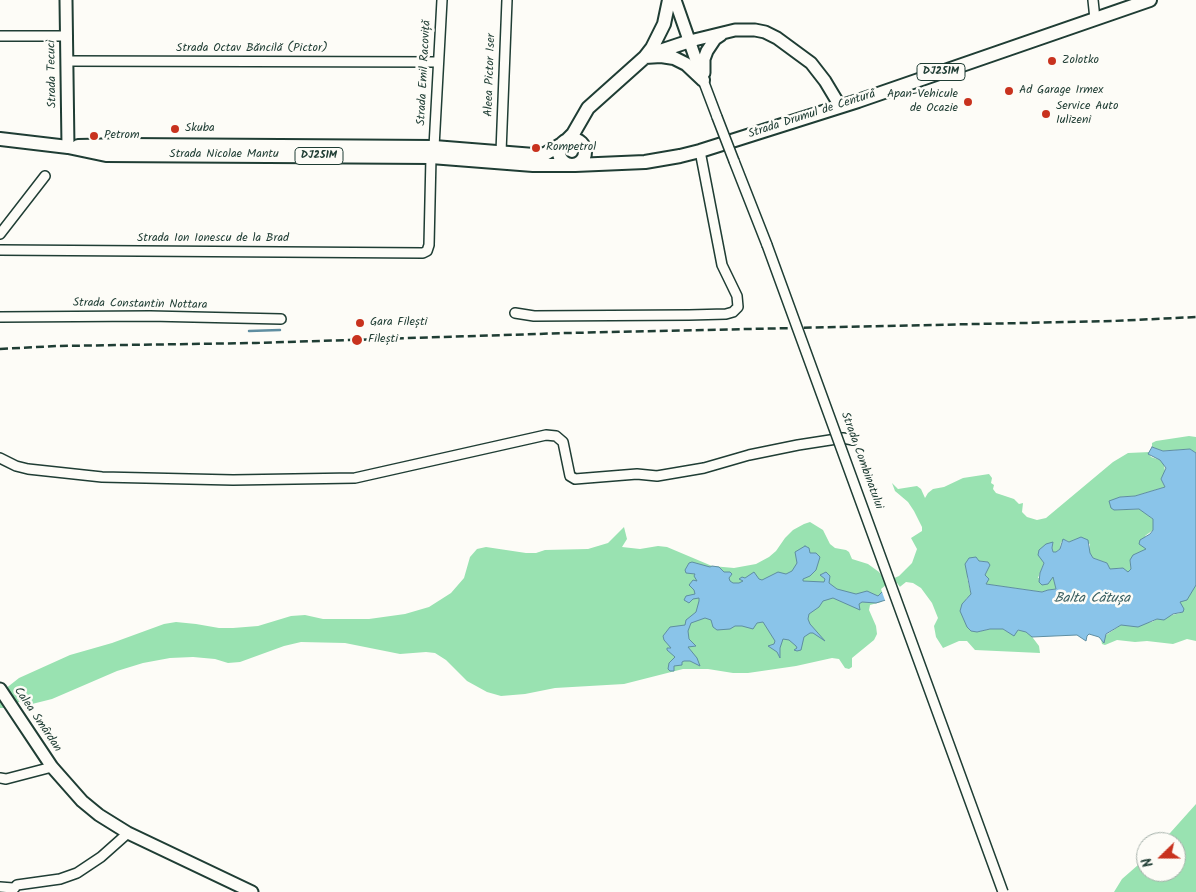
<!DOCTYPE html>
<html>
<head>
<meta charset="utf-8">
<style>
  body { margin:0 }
  #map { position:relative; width:1196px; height:892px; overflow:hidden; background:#fdfcf7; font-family:Kalam,sans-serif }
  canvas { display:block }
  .north { position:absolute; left:1136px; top:832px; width:50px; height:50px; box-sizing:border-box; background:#fdfcf7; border:1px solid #a4b0a9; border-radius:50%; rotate:248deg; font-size:14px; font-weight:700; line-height:20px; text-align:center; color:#1f3d34 }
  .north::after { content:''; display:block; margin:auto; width:18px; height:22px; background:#c8321e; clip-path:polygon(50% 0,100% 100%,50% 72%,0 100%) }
</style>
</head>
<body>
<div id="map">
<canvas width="1196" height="892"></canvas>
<div class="north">N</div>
</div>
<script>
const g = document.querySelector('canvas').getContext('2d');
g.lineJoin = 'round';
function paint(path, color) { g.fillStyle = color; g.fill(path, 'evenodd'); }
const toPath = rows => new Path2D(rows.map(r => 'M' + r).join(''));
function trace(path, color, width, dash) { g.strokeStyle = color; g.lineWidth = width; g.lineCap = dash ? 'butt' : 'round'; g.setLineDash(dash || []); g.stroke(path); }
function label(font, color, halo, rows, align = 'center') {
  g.font = font + ' Kalam,sans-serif'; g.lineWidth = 5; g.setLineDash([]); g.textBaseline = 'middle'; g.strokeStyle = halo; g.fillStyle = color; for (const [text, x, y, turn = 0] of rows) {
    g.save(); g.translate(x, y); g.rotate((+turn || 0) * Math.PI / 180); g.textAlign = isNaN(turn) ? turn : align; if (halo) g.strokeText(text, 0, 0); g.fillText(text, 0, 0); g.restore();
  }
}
paint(toPath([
  [1189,436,1196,437,1196,453,1190,449,1163,451,1152,447,1152,443,1156,441],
  [1150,452,1149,454,1151,457,1160,460,1164,464,1165,472,1161,479,1165,487,1135,496,1120,497,1114,510,1140,509,1153,519,1153,530,1145,536,1147,549,1130,560,1131,569,1128,572,1119,568,1113,570,1109,569,1107,563,1093,558,1089,553,1090,544,1078,539,1069,542,1066,540,1061,542,1060,549,1056,552,1053,552,1052,548,1053,543,1040,557,1044,563,1038,578,1053,576,1056,589,1048,590,1042,592,985,584,984,575,988,562,979,561,967,577,971,594,969,597,966,599,977,632,990,629,1003,629,1008,632,1022,630,1030,634,1039,646,1040,653,975,650,967,641,959,641,943,648,936,637,934,626,938,618,932,603,921,588,913,583,906,582,881,602,870,605,869,610,876,626,877,634,874,640,852,658,852,667,849,669,845,668,839,659,832,658,796,666,748,673,733,673,708,669,683,669,624,684,555,688,525,694,501,696,487,692,467,681,446,660,435,653,426,652,400,654,345,643,301,642,284,646,240,662,228,663,215,659,193,657,170,658,143,663,117,671,52,699,32,704,19,702,8,708,0,708,0,693,19,678,70,655,112,643,164,624,176,622,196,624,219,628,233,628,258,626,291,616,305,615,323,619,369,619,405,614,429,607,451,593,464,578,470,557,477,549,486,547,526,553,536,553,545,550,588,549,608,543,624,527,627,539,622,547,640,549,658,546,667,547,712,566,734,568,756,564,769,557,776,551,785,538,793,530,804,524,810,522,823,530,830,544,835,548,846,550,849,552,852,559,868,564,879,572,884,579,892,579,899,576,912,563,917,549,911,538,922,531,922,527,914,511,908,502,895,491,892,483,898,489,917,486,921,489,925,498,928,493,933,489,944,487,963,478,989,474,992,478,991,483,994,485,993,489,996,493,1014,499,1019,504,1023,503,1022,512,1027,517,1037,520,1046,518,1113,462,1128,453],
  [1196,585,1196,641,1187,639,1173,644,1147,641,1135,642,1117,640,1105,645,1102,644,1101,639,1103,642,1106,635,1121,625,1152,622,1157,619,1180,613,1179,602],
  [1196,804,1196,892,1114,892,1122,879,1146,858,1146,872,1176,872,1176,842,1162,842]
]), '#99e2b1');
const water = toPath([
  [1152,447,1163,451,1190,449,1196,453,1196,585,1187,600,1180,602,1184,609,1183,612,1173,614,1164,620,1157,619,1138,627,1121,625,1106,634,1104,643,1099,637,1089,634,1087,636,1086,641,1077,635,1032,637,1026,632,1018,630,1014,636,1003,629,990,629,977,632,971,631,967,627,960,611,962,604,971,594,965,564,969,558,976,557,979,561,988,562,990,565,985,575,989,579,986,584,1042,592,1048,590,1056,589,1053,577,1048,584,1042,585,1039,582,1040,573,1044,563,1038,555,1039,550,1046,544,1053,542,1052,548,1053,552,1056,552,1060,549,1063,539,1069,542,1081,537,1088,540,1090,553,1093,558,1107,563,1110,569,1123,568,1128,572,1131,569,1130,560,1133,555,1146,549,1139,544,1140,540,1150,534,1153,530,1153,519,1139,509,1114,510,1111,508,1109,501,1120,497,1135,496,1165,487,1161,479,1166,468,1160,460,1148,454,1152,447],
  [805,546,809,548,810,553,816,553,820,557,816,570,810,576,803,579,803,581,824,582,825,579,820,575,826,572,830,576,829,583,837,589,856,594,867,591,878,596,884,590,889,599,876,603,862,602,859,604,860,610,833,598,823,601,819,607,809,614,808,619,810,624,825,641,813,633,810,633,804,637,801,650,797,651,794,650,797,648,796,646,789,640,783,639,780,648,780,658,777,652,768,646,774,644,775,641,763,622,757,623,753,629,742,626,735,626,730,629,717,630,713,627,711,620,705,618,691,623,688,631,689,639,696,646,688,647,697,658,700,666,690,661,684,661,682,662,682,665,674,666,674,671,670,671,668,669,669,663,675,657,667,650,667,648,671,648,664,640,663,636,670,627,685,625,686,620,696,612,699,601,699,598,693,599,689,603,684,600,686,596,695,594,694,590,689,585,693,580,697,581,694,576,695,574,686,573,685,570,689,563,692,562,710,567,712,566,719,567,724,572,730,572,732,574,729,578,730,581,733,583,739,583,743,581,739,579,742,577,745,578,754,572,759,579,762,580,778,572,786,574,792,571,797,563,795,552,805,546]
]);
paint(water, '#8ac4e9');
trace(water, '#5f8ea1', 1);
paint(toPath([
  [891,581,897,583,900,587,899,593,894,599,886,603,881,589]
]), '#fdfcf7');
trace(toPath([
  [249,331,280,330]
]), '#5f8ea1', 2.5);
const minor = toPath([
  [1093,0,1095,19],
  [0,36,66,36],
  [67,61,438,62],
  [703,80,717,117],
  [434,147,442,0],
  [501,152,507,0],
  [734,161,767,245],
  [0,234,45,176],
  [0,250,423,253,427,251,429,245,431,157],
  [515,313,534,316,689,315,726,314,733,312,738,307,737,296,722,265,700,151],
  [0,317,150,316,281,319],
  [0,458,16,466,28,469,102,477,233,480,355,478,546,435,556,436,563,442,570,476,575,479,637,474,657,476,704,468,749,455,798,445,843,438,853,440],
  [0,778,6,779,52,767],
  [0,887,13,888],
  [11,892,17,885,60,879,77,873,101,857,128,833]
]);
const major = toPath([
  [66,0,68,147],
  [675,0,703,80],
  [690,41,735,30,755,30,765,32,777,38,811,63,825,81,840,106],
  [704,73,704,59,707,51,715,39,721,35],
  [0,689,52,767,82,801,99,815,128,833,252,892]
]);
const highway = toPath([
  [654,53,690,41],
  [645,57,661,56,674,58,686,64,703,80],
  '559 152a13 13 0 1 1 26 0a13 13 0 1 1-26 0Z',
  [0,139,68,147,106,155,431,157,533,165,569,165],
  [567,140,573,134,588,108,645,57,652,48,664,24,669,0],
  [78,146,126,145,434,147,534,155,545,154,562,144],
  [575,165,645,162,680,156,700,151,858,101,1150,0]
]);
trace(minor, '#1f3d34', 12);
trace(major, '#1f3d34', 15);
trace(highway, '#1f3d34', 16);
trace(minor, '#fdfcf7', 9);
trace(major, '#fdfcf7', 11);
trace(highway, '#fdfcf7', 12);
trace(toPath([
  [0,349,57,346,256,343,567,333,1113,321,1196,317]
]), '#1f3d34', 2.5, [8, 4]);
const minorBridge = toPath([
  [717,117,734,161],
  [767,245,1003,892]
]);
trace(minorBridge, '#1f3d34', 12, []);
trace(minorBridge, '#fdfcf7', 9);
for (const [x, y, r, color] of [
  [1052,61,5,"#c8321e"],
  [1009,91,5,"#c8321e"],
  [968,102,5,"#c8321e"],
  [1046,114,5,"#c8321e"],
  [175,129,5,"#c8321e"],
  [94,136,5,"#c8321e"],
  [536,148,5,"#c8321e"],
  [360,323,5,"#c8321e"],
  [357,340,6,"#c8321e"]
]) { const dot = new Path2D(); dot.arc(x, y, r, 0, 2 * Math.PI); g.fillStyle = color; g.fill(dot); trace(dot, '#fdfcf7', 2); }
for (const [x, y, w] of [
  [941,72,48],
  [319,156,48]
]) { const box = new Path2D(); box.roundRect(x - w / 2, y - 8.5, w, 17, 4); g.fillStyle = '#fdfcf7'; g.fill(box); trace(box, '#1f3d34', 1); }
label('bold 11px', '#1f3d34', null, [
  ["DJ251M",941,72],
  ["DJ251M",319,156]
]);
label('12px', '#1f3d34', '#fdfcf7', [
  ["Strada Octav Băncilă (Pictor)",252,49],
  ["Strada Emil Racoviță",425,73,-87],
  ["Strada Tecuci",53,74,-91],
  ["Aleea Pictor Iser",491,75,-88],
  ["Strada Drumul de Centură",812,115,-18],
  ["Strada Nicolae Mantu",224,155],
  ["Strada Ion Ionescu de la Brad",213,239],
  ["Strada Constantin Nottara",140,305,1],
  ["Strada Combinatului",861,461,70],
  ["Calea Smârdan",37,720,56]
]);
label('12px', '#1f3d34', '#fdfcf7', [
  ["Zolotko",1062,61],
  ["Ad Garage Irmex",1019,91],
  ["Apan-Vehicule",958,95,"right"],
  ["de Ocazie",958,109,"right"],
  ["Service Auto",1056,107],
  ["Iulizeni",1056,121],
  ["Skuba",185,129],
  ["Petrom",104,136],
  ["Rompetrol",546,148],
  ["Gara Filești",370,323],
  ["Filești",368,340]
], 'left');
label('italic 14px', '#3a5f61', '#fdfcf7', [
  ["Balta Cătușa",1092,600]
]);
</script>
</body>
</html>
